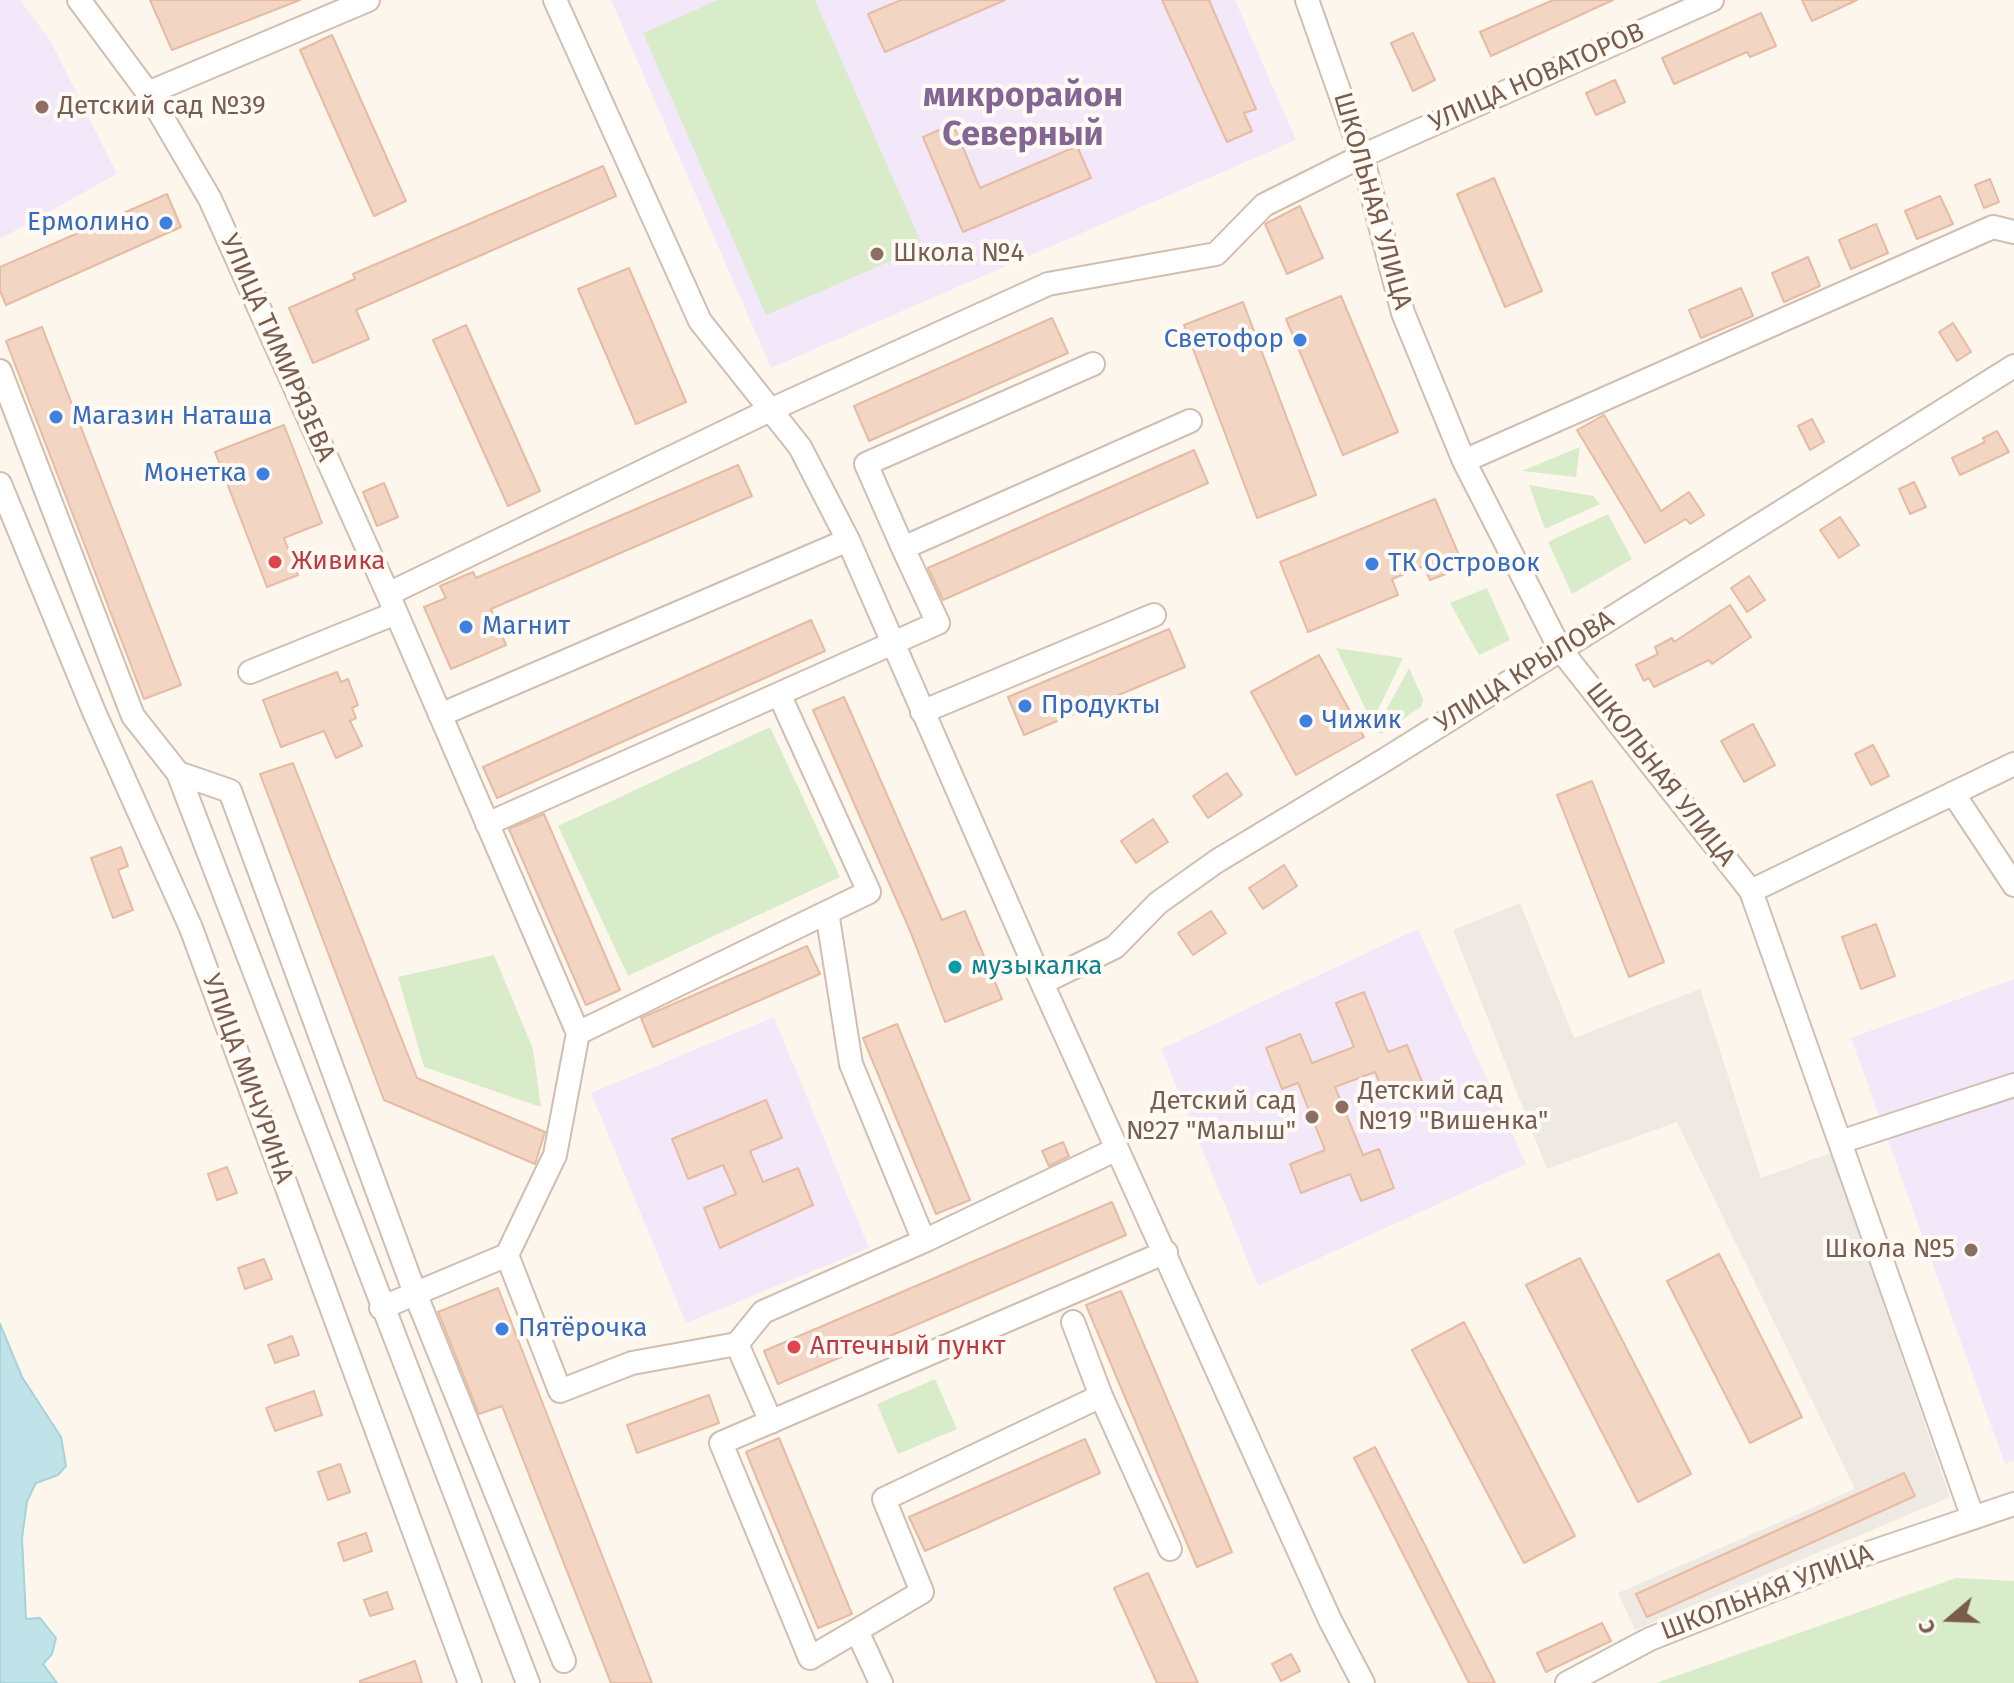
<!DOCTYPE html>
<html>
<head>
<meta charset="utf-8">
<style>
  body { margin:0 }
  #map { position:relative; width:2014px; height:1683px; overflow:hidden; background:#fdf6ec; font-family:"Fira Sans",sans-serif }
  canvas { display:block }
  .north { position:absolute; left:1910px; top:1579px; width:80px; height:80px; -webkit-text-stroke:6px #fffaf3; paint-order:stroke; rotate:251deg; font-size:22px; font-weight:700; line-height:32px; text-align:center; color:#7a5c4d }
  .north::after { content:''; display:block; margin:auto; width:28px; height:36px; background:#7a5c4d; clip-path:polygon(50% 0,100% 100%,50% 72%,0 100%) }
</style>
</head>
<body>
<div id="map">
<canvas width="2014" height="1683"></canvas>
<div class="north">С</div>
</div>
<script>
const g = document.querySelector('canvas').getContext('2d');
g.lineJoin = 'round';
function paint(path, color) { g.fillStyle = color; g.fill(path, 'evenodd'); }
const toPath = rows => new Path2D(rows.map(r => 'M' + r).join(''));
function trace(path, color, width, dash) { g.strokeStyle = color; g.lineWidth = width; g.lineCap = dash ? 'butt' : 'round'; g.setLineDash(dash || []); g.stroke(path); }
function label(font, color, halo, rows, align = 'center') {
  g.font = font + ' "Fira Sans",sans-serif'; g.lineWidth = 8; g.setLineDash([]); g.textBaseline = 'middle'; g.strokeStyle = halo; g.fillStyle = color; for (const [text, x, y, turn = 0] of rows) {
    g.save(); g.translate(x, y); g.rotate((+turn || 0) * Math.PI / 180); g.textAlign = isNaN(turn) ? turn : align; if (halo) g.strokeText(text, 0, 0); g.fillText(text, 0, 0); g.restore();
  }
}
paint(toPath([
  [1520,903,1574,1038,1700,989,1761,1178,1831,1153,1950,1497,1635,1630,1618,1593,1855,1489,1677,1122,1547,1169,1453,930]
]), '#efe9e4');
paint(toPath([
  [0,0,20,0,50,40,117,174,0,239],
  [611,0,1235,0,1296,140,771,368],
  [1418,929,1526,1164,1258,1286,1161,1049],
  [2014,979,2014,1461,2005,1464,1851,1038],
  [774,1017,869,1248,686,1323,591,1093]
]), '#f3e8fa');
paint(toPath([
  [718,0,815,0,923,247,766,315,643,33],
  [1580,447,1576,477,1522,471],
  [1529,485,1593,496,1600,504,1545,529],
  [1608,514,1632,559,1572,594,1548,542],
  [1487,588,1510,640,1479,655,1450,603],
  [1336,648,1403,658,1372,722],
  [1409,668,1423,699,1422,706,1381,734,1376,729],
  [770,727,840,877,628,976,558,826],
  [494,955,533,1049,541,1107,424,1067,398,977],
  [935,1379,957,1429,898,1454,877,1404],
  [1956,1578,2014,1581,2014,1683,1656,1683]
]), '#d8ecc9');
const water = toPath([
  [0,1324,22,1377,61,1437,66,1466,58,1475,36,1483,27,1501,22,1538,26,1619,40,1618,56,1638,52,1654,43,1664,57,1683,0,1683,0,1324]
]);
paint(water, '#bfe3e8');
trace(water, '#a5d3da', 2);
const building = toPath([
  [150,0,300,0,172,50,150,0],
  [901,0,1005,0,885,52,868,14,901,0],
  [1162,0,1209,0,1256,109,1244,113,1252,131,1227,142,1162,0],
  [1553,0,1613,0,1491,56,1480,32,1553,0],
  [1802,0,1857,0,1812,21,1802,0],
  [1761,13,1776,46,1750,57,1747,52,1674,84,1662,58,1761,13],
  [1413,33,1435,80,1413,91,1391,43,1413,33],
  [332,35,406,201,374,216,300,50,332,35],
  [1615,80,1625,102,1596,115,1586,93,1615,80],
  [953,124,980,188,1077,146,1091,178,963,232,923,137,953,124],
  [603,166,616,196,356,310,369,339,313,363,289,308,355,279,353,274,603,166],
  [1494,178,1542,291,1505,307,1457,194,1494,178],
  [1990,179,1999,202,1984,208,1975,185,1990,179],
  [167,194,181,227,6,305,0,291,0,267,167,194],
  [1940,196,1953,224,1917,239,1905,211,1940,196],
  [1300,206,1323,258,1287,274,1265,224,1300,206],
  [1876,224,1888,253,1851,269,1839,240,1876,224],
  [1808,257,1820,286,1784,302,1772,273,1808,257],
  [629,268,686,402,636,424,578,289,629,268],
  [1741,288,1753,316,1701,338,1689,310,1741,288],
  [1341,296,1398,432,1343,455,1286,319,1341,296],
  [1243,302,1316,495,1257,518,1184,325,1243,302],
  [1052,318,1068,353,869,441,854,406,1052,318],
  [1953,323,1971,352,1957,361,1939,332,1953,323],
  [466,325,540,491,508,506,433,340,466,325],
  [42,327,181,685,144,699,6,341,42,327],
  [1604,415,1661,511,1689,492,1704,515,1690,524,1686,519,1645,543,1577,430,1604,415],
  [1812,419,1824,442,1810,450,1798,426,1812,419],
  [284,425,322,523,284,538,298,575,267,587,215,452,284,425],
  [1997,431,2009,452,1960,475,1952,458,1985,442,1983,438,1997,431],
  [1194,450,1208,483,943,600,928,568,1194,450],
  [738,465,752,496,491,609,506,645,451,669,424,607,446,598,440,586,473,572,476,578,738,465],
  [1914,482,1926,507,1910,514,1899,489,1914,482],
  [384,483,398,517,377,526,363,492,384,483],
  [1435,499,1464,567,1430,580,1424,566,1392,579,1398,595,1308,632,1280,562,1435,499],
  [1840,517,1859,545,1839,558,1820,530,1840,517],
  [1749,576,1765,600,1747,612,1731,588,1749,576],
  [1730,605,1751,637,1712,664,1709,660,1654,687,1649,678,1644,681,1636,665,1658,654,1655,647,1672,638,1674,642,1730,605],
  [811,620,825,651,497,798,483,767,811,620],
  [1169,629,1185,667,1024,735,1008,697,1169,629],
  [1319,655,1364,737,1296,775,1251,692,1319,655],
  [337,672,341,682,348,679,358,705,352,708,356,718,350,721,362,746,336,758,324,731,281,747,263,700,337,672],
  [844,697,942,920,965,911,1002,999,945,1022,911,933,813,710,844,697],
  [1753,724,1775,765,1744,782,1721,741,1753,724],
  [1873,745,1889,776,1871,785,1855,754,1873,745],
  [293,763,417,1078,545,1132,535,1164,384,1100,260,774,293,763],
  [1227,773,1242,795,1208,818,1193,796,1227,773],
  [1592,781,1664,962,1629,977,1557,795,1592,781],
  [544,814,620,990,586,1005,509,829,544,814],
  [1153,819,1168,842,1136,863,1121,841,1153,819],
  [121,847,128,866,118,870,133,910,113,918,91,858,121,847],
  [1284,865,1297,886,1263,909,1249,888,1284,865],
  [1211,911,1226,933,1193,955,1178,933,1211,911],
  [1876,924,1895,976,1861,989,1842,937,1876,924],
  [807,946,820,974,653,1047,641,1018,807,946],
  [1364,992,1388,1052,1407,1045,1423,1084,1386,1098,1375,1072,1335,1087,1363,1155,1379,1149,1394,1188,1361,1201,1350,1174,1301,1193,1290,1164,1325,1150,1298,1083,1282,1089,1266,1048,1300,1034,1312,1063,1354,1047,1336,1003,1364,992],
  [897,1024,970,1200,936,1214,863,1038,897,1024],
  [766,1100,782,1138,750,1151,763,1182,798,1168,813,1205,720,1248,704,1208,736,1194,723,1165,688,1179,672,1139,766,1100],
  [1063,1142,1069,1156,1049,1166,1042,1151,1063,1142],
  [227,1167,237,1193,217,1200,208,1174,227,1167],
  [1112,1202,1126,1235,778,1384,764,1351,1112,1202],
  [1719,1254,1802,1417,1750,1443,1667,1281,1719,1254],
  [1580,1258,1691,1474,1638,1502,1526,1285,1580,1258],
  [264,1259,272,1279,245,1289,238,1268,264,1259],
  [498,1288,539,1394,652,1683,611,1683,502,1406,479,1414,438,1312,498,1288],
  [1121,1291,1232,1552,1197,1567,1086,1305,1121,1291],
  [1464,1322,1575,1536,1524,1563,1412,1350,1464,1322],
  [292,1336,299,1355,275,1363,268,1345,292,1336],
  [314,1391,322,1415,275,1431,266,1408,314,1391],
  [709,1395,719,1423,637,1453,627,1425,709,1395],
  [779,1438,852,1614,818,1628,746,1452,779,1438],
  [1085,1439,1100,1473,925,1551,909,1517,1085,1439],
  [1375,1447,1495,1683,1469,1683,1354,1458,1375,1447],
  [340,1464,350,1492,328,1500,318,1472,340,1464],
  [1904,1473,1915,1496,1647,1617,1636,1594,1904,1473],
  [366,1533,372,1551,344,1561,338,1543,366,1533],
  [1148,1573,1198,1683,1157,1683,1114,1588,1148,1573],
  [387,1592,393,1609,370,1616,364,1600,387,1592],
  [1602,1623,1611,1641,1546,1672,1537,1653,1602,1623],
  [1291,1654,1300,1671,1281,1681,1272,1664,1291,1654],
  [415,1661,422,1683,360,1683,360,1681,415,1661]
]);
paint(building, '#f3d5c3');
trace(building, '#e6bba3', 2);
const minor = toPath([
  [79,0,148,93,210,199,388,594,578,1033,555,1155,507,1255,381,1308],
  [555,0,700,321,800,447,848,540,1042,983,1330,1620,1363,1683],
  [1307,0,1362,156,1403,313,1464,461,1560,649,1751,891,1973,1518],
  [148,93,368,0],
  [0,371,133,716,178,773,528,1683],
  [1464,461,1993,227,2014,232],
  [0,484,95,714,191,928,470,1683],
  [903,548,866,464,1093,364],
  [388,594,768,411,1048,284,1216,254,1264,205,1362,156,1712,0],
  [250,672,396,613],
  [922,712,1154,615],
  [440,715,848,540],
  [178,773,230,791,415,1293,564,1661],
  [1953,793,2014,885],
  [487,824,938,623,903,548,1190,421],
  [1751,891,2014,764],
  [827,912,851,1064,924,1241],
  [1042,983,1115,947,1158,903,1217,861,1383,761,2014,366],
  [578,1033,869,892,779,694],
  [1840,1142,2014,1085],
  [507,1255,560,1391,632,1363,737,1344],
  [1073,1322,1101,1396,1170,1549],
  [1101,1396,884,1499,922,1592,810,1658,721,1443,1166,1252],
  [771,1422,737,1344,763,1312,924,1241,1117,1149],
  [857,1631,881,1683],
  [1567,1683,1650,1639,1848,1560,2014,1504]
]);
trace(minor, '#d1beb0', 26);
trace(minor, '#fff', 22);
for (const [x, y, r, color] of [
  [42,107,8,"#8d6e63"],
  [166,223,8,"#3f7fe0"],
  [877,254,8,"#8d6e63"],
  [1300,340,8,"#3f7fe0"],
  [56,417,8,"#3f7fe0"],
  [263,474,8,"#3f7fe0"],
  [275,562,8,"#e0444e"],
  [1372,564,8,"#3f7fe0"],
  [466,627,8,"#3f7fe0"],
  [1025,706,8,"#3f7fe0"],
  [1306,721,8,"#3f7fe0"],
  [955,967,8,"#0f9aa8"],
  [1342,1107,8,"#8d6e63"],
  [1312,1117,8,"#8d6e63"],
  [1971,1250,8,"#8d6e63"],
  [502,1329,8,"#3f7fe0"],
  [794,1347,8,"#e0444e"]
]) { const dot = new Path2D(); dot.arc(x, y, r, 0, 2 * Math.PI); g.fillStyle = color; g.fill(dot); trace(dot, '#fffaf3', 3); }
label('26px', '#7a5c4d', '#fffaf3', [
  ["УЛИЦА НОВАТОРОВ",1537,78,-24],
  ["ШКОЛЬНАЯ УЛИЦА",1372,201,74],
  ["УЛИЦА ТИМИРЯЗЕВА",277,348,66],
  ["УЛИЦА КРЫЛОВА",1525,672,-32],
  ["ШКОЛЬНАЯ УЛИЦА",1660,775,52],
  ["УЛИЦА МИЧУРИНА",247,1079,70],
  ["ШКОЛЬНАЯ УЛИЦА",1767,1593,-21]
]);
label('26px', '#785e54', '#fffaf3', [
  ["Детский сад №39",58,107],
  ["Школа №4",893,254],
  ["Детский сад",1358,1092],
  ["№19 \"Вишенка\"",1358,1122],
  ["Детский сад",1296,1102,"right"],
  ["№27 \"Малыш\"",1296,1132,"right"],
  ["Школа №5",1955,1250,"right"]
], 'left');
label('26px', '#366cbe', '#fffaf3', [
  ["Ермолино",150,223,"right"],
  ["Светофор",1284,340,"right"],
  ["Магазин Наташа",72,417],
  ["Монетка",247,474,"right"],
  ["ТК Островок",1388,564],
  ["Магнит",482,627],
  ["Продукты",1041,706],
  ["Чижик",1322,721],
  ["Пятёрочка",518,1329]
], 'left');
label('26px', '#be3a42', '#fffaf3', [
  ["Живика",291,562],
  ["Аптечный пункт",810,1347]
], 'left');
label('26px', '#0d838f', '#fffaf3', [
  ["музыкалка",971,967]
], 'left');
label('bold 34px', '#846695', '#fffaf3', [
  ["микрорайон",1023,97],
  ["Северный",1023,136]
]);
</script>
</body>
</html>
